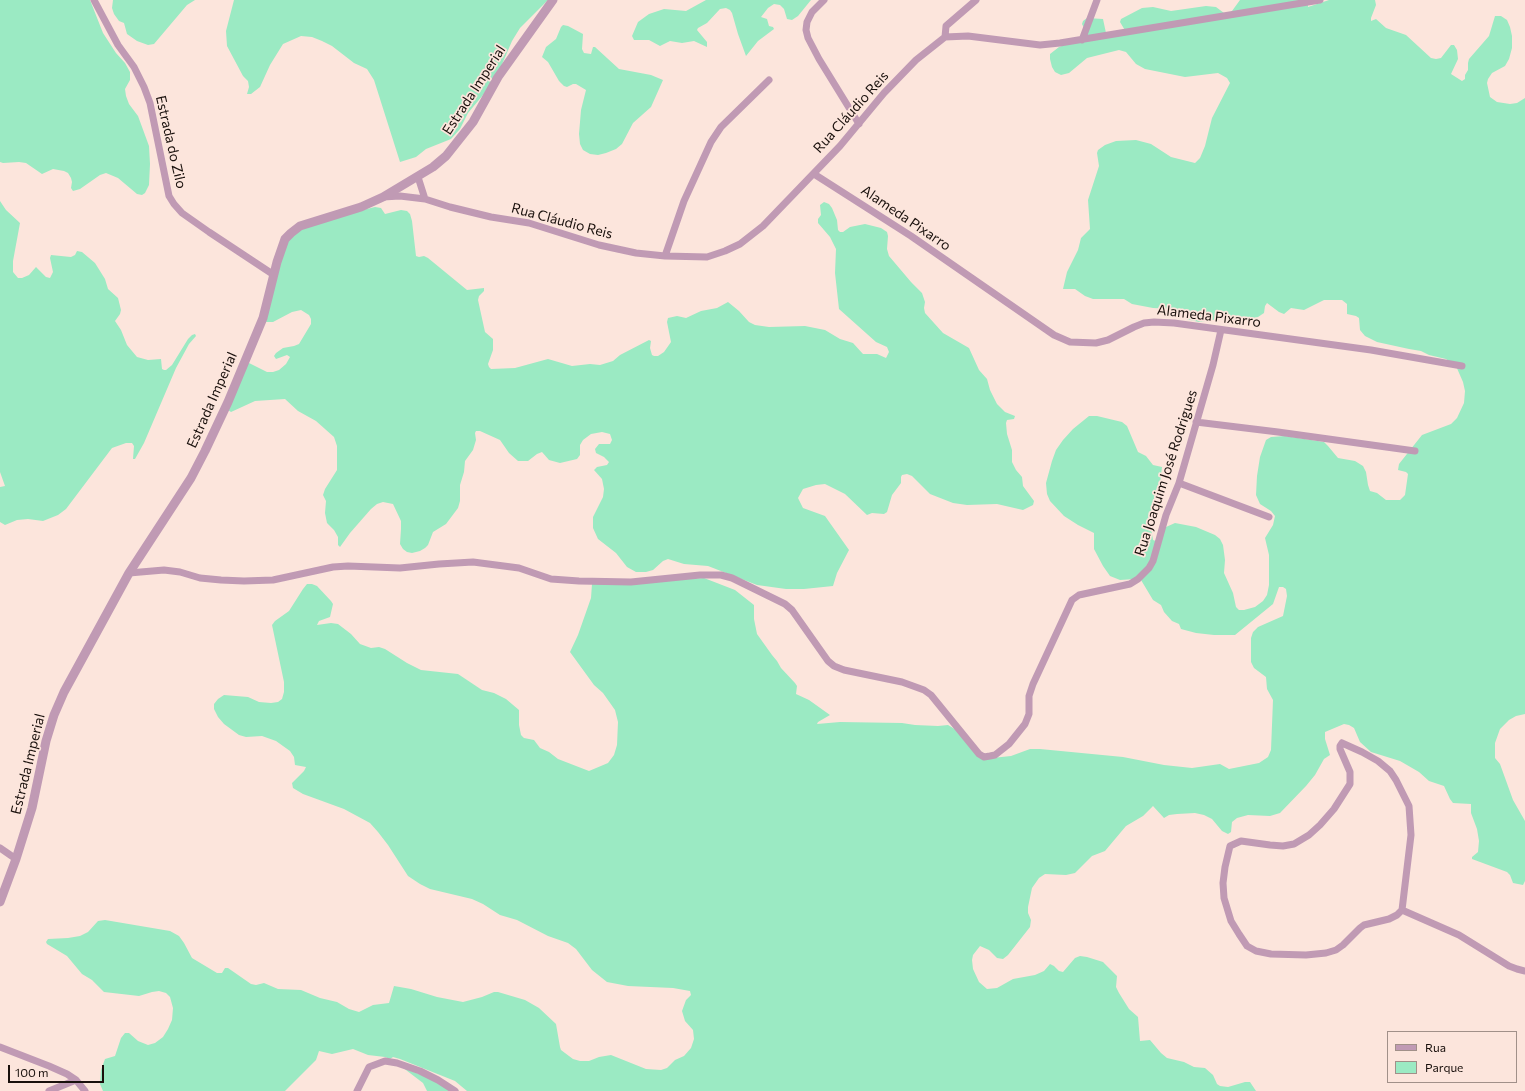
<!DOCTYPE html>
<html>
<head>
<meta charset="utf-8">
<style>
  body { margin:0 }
  #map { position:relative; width:1525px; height:1091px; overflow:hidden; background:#fce5dc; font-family:Commissioner,sans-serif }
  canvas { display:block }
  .legend { position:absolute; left:1387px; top:1031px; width:130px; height:52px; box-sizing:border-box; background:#fce5dc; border:1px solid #a19089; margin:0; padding:5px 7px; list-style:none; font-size:12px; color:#19100c }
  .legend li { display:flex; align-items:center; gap:8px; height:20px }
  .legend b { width:20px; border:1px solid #a19089 }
  .scale { position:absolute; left:8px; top:1065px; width:96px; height:18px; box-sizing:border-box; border:2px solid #19100c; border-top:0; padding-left:5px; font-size:12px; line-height:14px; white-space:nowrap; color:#19100c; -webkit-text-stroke:3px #fce5dc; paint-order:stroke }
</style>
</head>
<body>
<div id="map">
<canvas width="1525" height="1091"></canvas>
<ul class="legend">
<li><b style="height:5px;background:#c09ab4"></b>Rua</li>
<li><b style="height:11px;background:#9beac3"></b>Parque</li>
</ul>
<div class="scale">100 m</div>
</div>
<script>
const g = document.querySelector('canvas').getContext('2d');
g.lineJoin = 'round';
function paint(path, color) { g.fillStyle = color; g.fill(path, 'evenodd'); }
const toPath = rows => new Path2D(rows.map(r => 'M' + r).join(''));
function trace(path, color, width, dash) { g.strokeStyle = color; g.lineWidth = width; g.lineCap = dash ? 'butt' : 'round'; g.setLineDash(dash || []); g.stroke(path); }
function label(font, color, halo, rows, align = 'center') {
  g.font = font + ' Commissioner,sans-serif'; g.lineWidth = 3.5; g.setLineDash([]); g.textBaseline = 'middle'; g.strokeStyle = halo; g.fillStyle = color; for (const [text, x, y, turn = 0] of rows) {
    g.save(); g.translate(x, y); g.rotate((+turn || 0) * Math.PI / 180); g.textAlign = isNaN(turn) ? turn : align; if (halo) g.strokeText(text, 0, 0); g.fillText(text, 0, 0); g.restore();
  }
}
paint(toPath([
  [0,0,90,0,103,33,116,53,125,63,130,72,130,80,125,89,126,96,129,104,138,116,149,146,150,164,149,185,145,193,142,195,137,194,118,178,106,173,100,175,80,189,73,191,71,188,72,182,71,178,68,173,64,171,53,169,42,174,26,163,19,162,3,163,0,162],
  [113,0,195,0,187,5,154,44,148,45,137,41,127,34,124,23,119,21,114,14,112,8],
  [234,0,548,0,520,28,512,41,500,69,483,95,468,113,460,129,451,139,426,149,416,157,400,162,374,80,367,69,354,63,332,46,322,41,312,37,301,36,283,44,270,65,260,87,251,94,247,94,249,87,248,81,243,76,227,46,226,31],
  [706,0,811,0,798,16,792,20,787,19,784,9,780,5,774,4,768,8,761,17,767,19,769,26,773,27,774,29,758,41,746,56,738,34,732,13,730,10,726,8,720,9,707,23,698,28,697,30,707,42,707,47,694,41,682,43,670,41,660,46,649,40,634,40,632,36,638,22,649,14,664,9,686,11],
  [1240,0,1311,0,1308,4,1308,7,1329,0,1375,0,1376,5,1371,18,1371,21,1376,19,1386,28,1406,35,1431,58,1436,59,1441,58,1451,45,1454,45,1457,50,1458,59,1451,74,1462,81,1465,79,1465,75,1468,70,1468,63,1469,59,1489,36,1495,16,1501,16,1507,20,1510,27,1512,36,1512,48,1509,59,1505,66,1492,73,1488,79,1487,83,1490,97,1497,102,1510,104,1517,103,1525,98,1525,714,1516,716,1509,720,1500,729,1495,743,1495,758,1500,764,1513,800,1525,821,1525,881,1523,885,1513,883,1510,875,1507,872,1472,859,1472,857,1478,852,1479,841,1477,829,1471,813,1471,804,1453,803,1450,799,1444,786,1429,781,1419,772,1400,761,1371,752,1360,742,1354,728,1349,725,1344,724,1325,732,1325,739,1330,755,1324,759,1315,775,1306,786,1280,813,1270,816,1248,815,1237,818,1232,822,1231,832,1228,834,1222,831,1212,819,1204,815,1195,813,1177,814,1169,815,1164,818,1153,806,1143,816,1126,826,1105,851,1092,856,1075,873,1066,875,1045,874,1039,878,1032,888,1028,907,1028,913,1031,920,1030,927,1008,955,1003,959,997,958,989,950,980,946,973,955,972,960,973,969,979,982,987,989,997,988,1013,979,1035,975,1044,971,1050,964,1054,966,1059,971,1063,972,1075,958,1080,956,1087,957,1103,962,1117,976,1116,987,1119,993,1129,1009,1138,1017,1140,1041,1150,1040,1161,1053,1167,1058,1184,1062,1194,1067,1205,1068,1213,1075,1217,1084,1220,1086,1228,1087,1245,1082,1250,1082,1256,1091,467,1091,455,1081,400,1059,393,1057,390,1059,385,1057,368,1055,353,1049,332,1054,319,1051,316,1060,285,1091,103,1091,100,1084,101,1070,105,1059,115,1056,121,1038,125,1033,129,1033,138,1041,148,1045,155,1043,163,1037,168,1029,172,1020,173,1008,170,997,166,993,159,991,152,992,139,996,104,992,92,980,82,974,67,956,47,944,46,942,48,939,68,938,80,936,88,932,98,921,105,920,170,931,179,936,184,943,192,958,217,973,222,973,225,968,228,968,251,984,256,985,264,983,278,989,301,990,320,998,337,1002,349,1009,359,1012,373,1005,389,1003,394,986,411,989,437,997,463,1002,482,997,494,992,498,992,525,1000,539,1008,556,1024,560,1047,561,1050,573,1059,580,1061,589,1061,599,1057,611,1055,646,1069,661,1070,667,1068,675,1060,684,1056,691,1048,694,1039,693,1030,685,1021,682,1011,686,1000,691,995,690,991,673,988,628,986,607,982,592,970,576,949,568,943,548,936,517,920,500,915,483,904,472,899,430,889,420,884,408,876,388,845,378,832,370,823,344,809,303,794,293,788,292,783,304,771,306,767,295,765,294,757,290,751,276,741,262,736,246,737,239,735,224,724,218,717,214,709,214,704,218,699,224,695,248,697,259,702,271,703,278,702,282,699,284,692,284,682,272,625,275,621,289,611,303,589,307,584,312,584,317,586,331,601,333,604,330,617,319,621,317,625,331,623,338,624,351,634,360,644,371,648,379,647,385,649,407,663,421,670,458,674,482,690,494,693,506,699,519,710,519,725,521,735,524,738,534,740,540,748,549,752,558,759,589,771,608,763,614,755,617,745,618,722,615,710,603,693,594,685,570,652,578,635,591,598,592,584,704,578,735,590,754,605,754,619,757,634,772,655,777,661,781,668,795,683,797,686,796,694,809,700,830,715,818,722,817,724,840,722,902,723,915,725,938,726,948,725,958,731,978,753,992,758,1011,756,1030,749,1040,749,1123,757,1164,765,1192,768,1220,764,1229,769,1259,763,1268,757,1271,750,1273,700,1267,689,1266,677,1254,668,1251,662,1251,638,1253,632,1258,627,1283,616,1287,596,1286,589,1283,587,1279,587,1273,604,1235,635,1214,635,1196,633,1181,629,1179,624,1172,621,1164,612,1161,605,1153,600,1141,580,1135,579,1120,580,1110,576,1103,566,1094,549,1094,533,1078,525,1064,516,1050,501,1047,494,1046,483,1052,461,1056,450,1063,440,1073,429,1089,416,1097,416,1122,422,1127,426,1138,452,1146,456,1153,465,1162,467,1158,500,1153,510,1150,522,1153,540,1156,541,1166,527,1175,523,1196,527,1215,535,1220,539,1223,545,1225,560,1224,573,1233,593,1236,607,1239,610,1244,610,1255,607,1263,601,1267,595,1269,585,1269,555,1265,538,1273,525,1275,516,1271,511,1260,504,1256,495,1257,476,1260,457,1266,440,1271,437,1285,436,1324,442,1328,446,1338,458,1355,461,1363,466,1366,472,1368,485,1370,491,1377,493,1386,500,1400,500,1405,495,1408,474,1406,472,1398,470,1399,464,1422,435,1451,424,1457,418,1464,403,1465,391,1463,382,1456,366,1446,359,1429,355,1421,351,1409,349,1377,342,1365,336,1360,330,1359,318,1356,316,1347,314,1347,304,1342,300,1324,300,1304,310,1291,308,1284,314,1279,312,1267,303,1265,306,1264,313,1258,317,1240,320,1219,319,1199,322,1186,319,1171,309,1153,308,1132,304,1124,299,1093,299,1085,296,1075,289,1063,289,1067,272,1078,250,1081,238,1090,229,1088,200,1099,166,1097,153,1098,150,1105,145,1116,141,1136,140,1151,144,1171,157,1195,163,1200,158,1205,146,1212,118,1230,83,1227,78,1218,73,1185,77,1145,69,1136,64,1126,52,1119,50,1087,58,1069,73,1061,75,1055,72,1052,67,1050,59,1050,54,1059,47,1085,38,1087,34,1082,24,1083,21,1087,18,1103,19,1106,33,1126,32,1120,22,1121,19,1142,8,1153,7,1171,11,1206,6,1216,7,1224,13,1228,14,1232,11],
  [563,25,568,26,583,34,582,49,584,53,591,54,593,47,595,47,619,69,651,75,663,80,651,107,633,123,622,144,616,149,606,153,598,155,590,154,583,150,580,144,579,134,581,110,586,90,576,84,573,84,567,87,564,86,559,81,548,62,542,57,546,47,556,39,561,27],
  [0,201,6,210,20,223,13,261,13,272,18,278,22,278,29,275,36,267,46,277,50,278,53,272,50,258,51,255,71,257,75,255,77,251,82,252,95,263,105,279,108,289,118,298,121,310,120,314,115,321,121,330,127,345,137,357,148,360,161,359,162,369,164,370,166,370,172,365,188,339,192,335,195,334,196,336,189,344,176,368,144,443,135,459,133,459,134,446,132,443,126,443,112,448,66,509,58,515,43,521,28,519,17,520,5,525,0,522,0,487,5,486,0,472],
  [824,202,829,204,832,208,837,220,838,230,840,232,843,232,850,227,865,224,881,228,887,232,888,236,887,249,889,256,911,282,922,293,925,302,924,308,925,313,943,333,969,348,979,370,987,379,990,390,997,404,1005,412,1015,416,1014,419,1007,420,1006,423,1007,434,1012,450,1012,462,1016,470,1022,477,1023,486,1034,501,1033,505,1023,510,997,504,967,505,953,503,930,494,912,476,907,474,902,475,901,477,901,483,892,495,887,512,884,514,872,513,867,515,845,494,825,484,816,485,803,489,798,498,803,508,825,516,849,550,837,573,833,586,804,589,786,589,757,585,708,566,684,564,668,559,663,561,653,570,646,572,636,572,627,567,616,553,598,539,593,528,593,517,603,497,604,489,602,479,594,470,597,467,607,465,609,462,604,457,596,453,595,449,599,444,610,444,612,440,610,434,602,432,591,434,583,440,580,445,580,455,577,459,560,463,549,460,542,452,537,454,528,461,518,461,509,453,500,440,480,431,476,431,475,433,476,440,473,450,465,461,464,472,460,485,460,501,458,508,446,524,433,532,428,545,425,548,420,551,412,553,407,552,403,549,400,544,401,529,401,521,393,504,383,502,377,504,371,509,350,533,340,547,338,545,338,537,334,530,327,523,325,513,326,501,323,495,325,489,337,470,337,446,334,437,316,421,298,411,285,399,255,401,231,412,228,410,241,367,249,363,267,372,273,372,279,370,286,364,290,357,287,355,276,359,274,356,276,353,283,348,294,346,299,344,311,324,311,319,309,315,301,310,292,312,273,322,266,322,286,235,309,223,375,207,381,208,385,214,401,210,407,211,410,214,412,221,416,256,419,257,424,256,428,258,467,290,484,288,484,291,479,296,478,300,485,332,493,339,493,350,488,364,489,367,491,369,515,368,548,359,572,366,590,364,600,365,613,361,620,355,649,340,651,341,650,348,652,355,654,356,658,356,664,352,671,342,667,322,668,318,677,316,686,318,701,311,717,308,728,302,739,311,749,322,755,325,769,327,805,326,825,330,840,339,853,343,863,354,877,354,886,358,889,352,887,347,876,342,839,309,835,273,836,249,830,237,818,223,818,219,821,215,820,205],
  [402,1067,458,1090,459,1091,427,1091,423,1083]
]), '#9beac3');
trace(toPath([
  [94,0,118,45,134,67,144,87,150,103,169,196,174,204,182,213,209,232,274,275],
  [824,0,812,12,807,22,806,30,808,38,819,59,859,124],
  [945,37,946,26,976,0],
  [1082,40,1097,0],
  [814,174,911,236,1054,335,1070,342,1096,343,1108,340,1134,327,1144,323,1154,322,1174,323,1371,350,1462,366],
  [418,177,425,199],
  [383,197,400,196,425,199,450,207,491,217,529,223,599,245,636,253,665,256,707,257,725,251,740,244,763,226,840,146,884,93,916,60,945,37,968,36,1040,45,1060,43,1320,0],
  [665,256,684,201,711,142,721,127,769,80],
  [1196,422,1278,432,1415,451],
  [1179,483,1269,517],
  [129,573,164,570,180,572,200,578,221,580,244,581,273,580,333,567,348,566,400,568,439,564,473,562,519,568,551,579,579,581,631,582,700,575,721,575,732,578,785,604,792,610,828,661,834,666,844,670,902,682,924,690,931,695,979,754,984,757,990,756,995,755,1009,744,1025,724,1029,714,1029,696,1033,684,1072,600,1079,595,1130,584,1138,579,1149,568,1153,561,1166,515,1179,483,1213,365,1221,330],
  [1342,743,1362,752,1378,761,1390,771,1396,780,1409,806,1411,835,1402,910,1397,915,1389,919,1364,925,1360,928,1343,945,1336,950,1326,953,1306,955,1271,954,1256,951,1247,946,1239,934,1231,921,1224,898,1223,883,1225,867,1230,846,1241,841,1270,845,1283,846,1294,844,1309,835,1320,825,1334,809,1350,784,1350,772,1340,749,1340,746,1342,743],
  [0,848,16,859],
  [1402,910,1459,935,1509,966,1517,969,1525,971],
  [0,1047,49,1066,67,1074,76,1080,85,1091],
  [49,1091,76,1080],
  [357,1091,369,1067,385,1061,397,1063,420,1071,438,1080,455,1091]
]), '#c09ab4', 7);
trace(toPath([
  [0,902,16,859,32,808,46,741,54,715,64,692,129,573,191,478,205,451,228,402,263,318,277,262,285,239,291,233,300,226,361,207,383,197,433,167,446,156,473,122,498,77,553,0]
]), '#c09ab4', 9);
label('14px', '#19100c', '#fce5dc', [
  ["Estrada Imperial",474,90,-57],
  ["Rua Cláudio Reis",851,112,-48],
  ["Estrada do Zilo",171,142,77],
  ["Alameda Pixarro",906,218,34],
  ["Rua Cláudio Reis",562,221,15],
  ["Alameda Pixarro",1209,316,7],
  ["Estrada Imperial",212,400,-66],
  ["Rua Joaquim José Rodrigues",1166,473,-72],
  ["Estrada Imperial",28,764,-76]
]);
</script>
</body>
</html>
